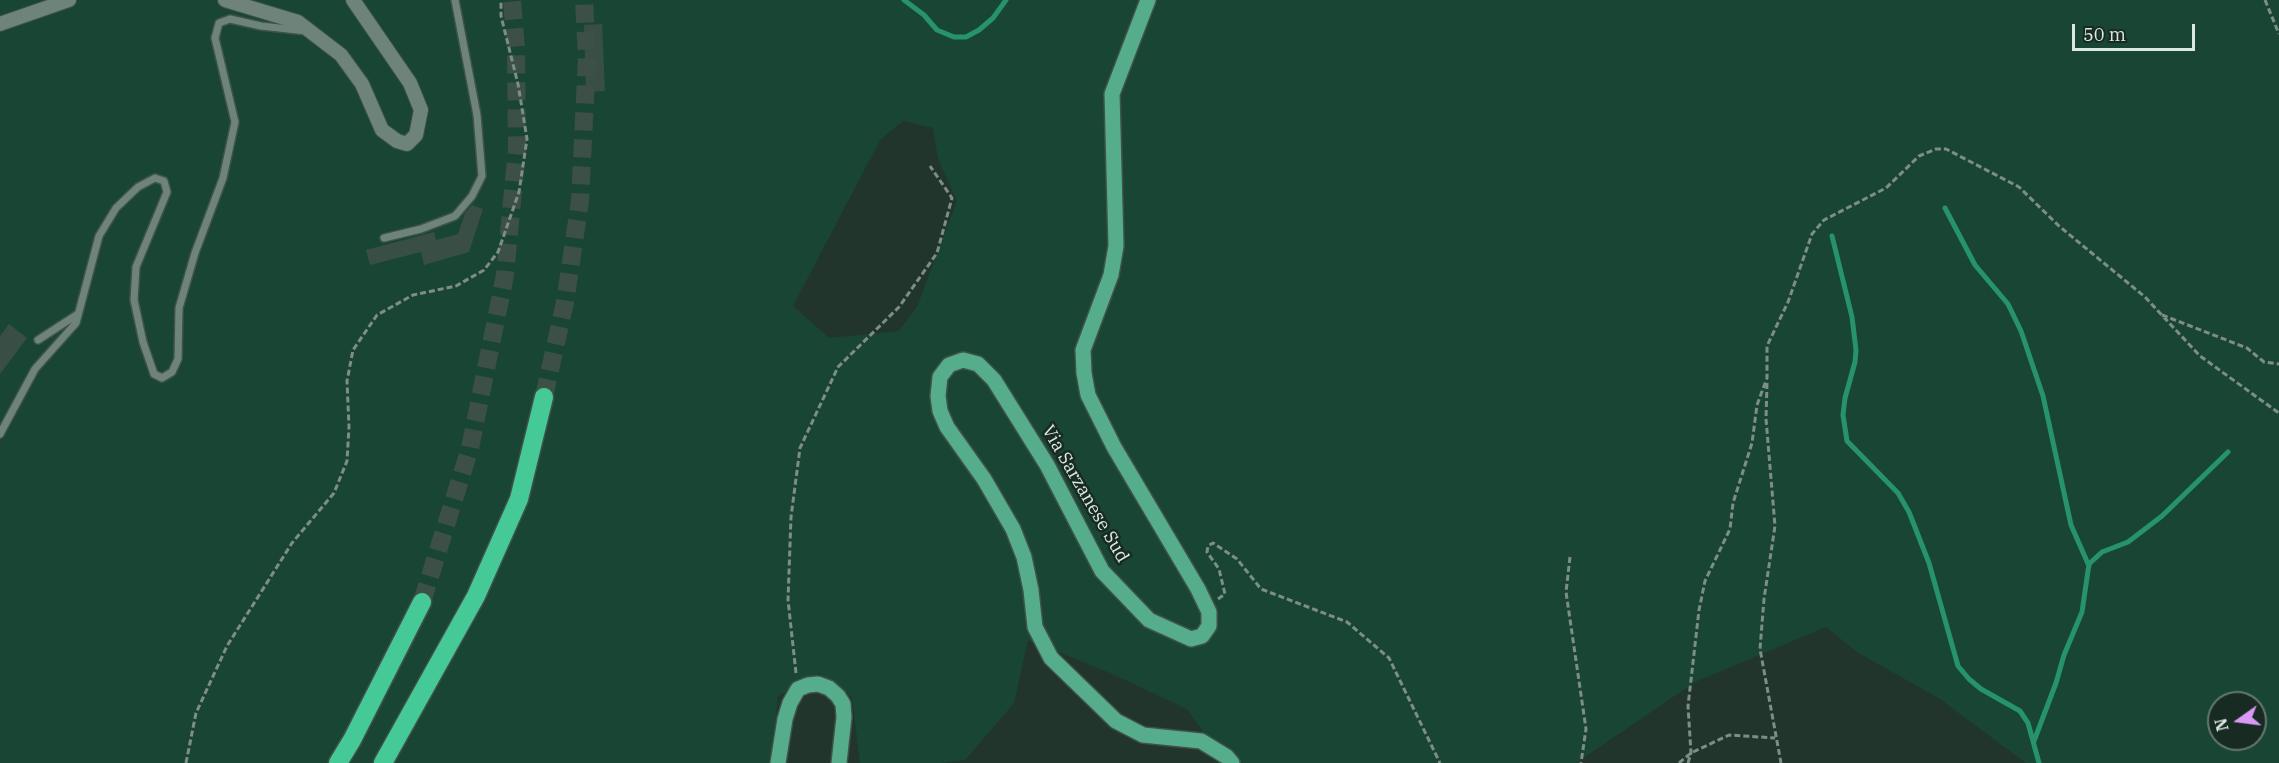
<!DOCTYPE html>
<html>
<head>
<meta charset="utf-8">
<style>
  body { margin:0 }
  #map { position:relative; width:2279px; height:763px; overflow:hidden; background:#21352c; font-family:"IBM Plex Serif",serif }
  canvas { display:block }
  .north { position:absolute; left:2207px; top:691px; width:60px; height:60px; box-sizing:border-box; background:#172b22; border:2px solid #66776f; border-radius:50%; rotate:256deg; font-size:16px; font-weight:700; line-height:24px; text-align:center; color:#dce8e2 }
  .north::after { content:''; display:block; margin:auto; width:21px; height:27px; background:#d99af7; clip-path:polygon(50% 0,100% 100%,50% 72%,0 100%) }
  .scale { position:absolute; left:2072px; top:24px; width:123px; height:27px; box-sizing:border-box; border:3px solid #dce8e2; border-top:0; padding-left:8px; font-size:18px; line-height:21px; white-space:nowrap; color:#dce8e2; -webkit-text-stroke:4px #172b22; paint-order:stroke }
</style>
</head>
<body>
<div id="map">
<canvas width="2279" height="763"></canvas>
<div class="north">N</div>
<div class="scale">50 m</div>
</div>
<script>
const g = document.querySelector('canvas').getContext('2d');
g.lineJoin = 'round';
function paint(path, color) { g.fillStyle = color; g.fill(path, 'evenodd'); }
const toPath = rows => new Path2D(rows.map(r => 'M' + r).join(''));
function trace(path, color, width, dash) { g.strokeStyle = color; g.lineWidth = width; g.lineCap = dash ? 'butt' : 'round'; g.setLineDash(dash || []); g.stroke(path); }
function label(font, color, halo, rows, align = 'center') {
  g.font = font + ' "IBM Plex Serif",serif'; g.lineWidth = 5; g.setLineDash([]); g.textBaseline = 'middle'; g.strokeStyle = halo; g.fillStyle = color; for (const [text, x, y, turn = 0] of rows) {
    g.save(); g.translate(x, y); g.rotate((+turn || 0) * Math.PI / 180); g.textAlign = isNaN(turn) ? turn : align; if (halo) g.strokeText(text, 0, 0); g.fillText(text, 0, 0); g.restore();
  }
}
paint(toPath([
  [0,0,2279,0,2279,763,2026,763,1940,699,1857,652,1826,627,1695,682,1576,763,1225,763,1187,709,1108,672,1028,640,1014,703,965,760,941,763,860,763,852,697,819,674,778,696,771,763,0,763],
  [903,121,933,128,938,159,957,201,917,307,899,331,829,338,793,306,880,140],
  [2219,703,2255,703,2255,739,2219,739]
]), '#194634');
trace(toPath([
  [904,0,924,15,937,30,954,37,966,37,979,30,993,18,1006,0],
  [1945,208,1975,265,2008,304,2021,331,2043,396,2071,525,2089,566],
  [1832,236,1852,317,1856,350,1855,362,1845,398,1843,415,1847,441,1898,493,1909,512,1929,563,1958,666,1969,679,1981,689,2020,711,2028,723,2039,763],
  [2034,741,2056,683,2064,655,2082,612,2089,564,2102,552,2128,542,2162,516,2228,452]
]), '#26936c', 5);
paint(toPath([
  [602,24,605,91,586,92,584,25],
  [472,205,483,209,469,252,424,265,421,252,370,265,366,250,434,232,436,240,458,234,465,213],
  [9,324,27,338,0,374,0,336]
]), '#394e44');
trace(toPath([
  [544,397,565,302,580,201,587,57,584,0],
  [422,602,470,448,505,275,517,149,516,49,512,0]
]), '#3d5047', 18, [18, 9]);
const service = toPath([
  [384,238,421,229,455,216,472,196,482,176,477,115,455,0],
  [38,340,78,314],
  [0,434,35,369,76,323,99,236,116,208,138,187,155,178,164,181,167,192,136,267,134,300,143,342,154,374,162,378,172,372,178,359,179,308,195,253,223,178,235,122,215,38,219,23,230,19,261,26,306,31]
]);
const minor = toPath([
  [225,0,298,22,341,55,362,84,382,130,397,141,407,144,416,135,421,110,410,83,353,0],
  [0,24,69,0]
]);
const primary = toPath([
  [1148,0,1112,94,1116,246,1111,275,1083,350,1084,373,1088,395,1114,447,1198,589,1209,612,1209,626,1202,636,1191,639,1149,620,1102,571,1047,465,994,380,978,364,963,360,949,365,940,377,938,396,940,411,947,427,984,479,1013,529,1024,557,1031,590,1035,627,1051,658,1116,721,1143,735,1201,741,1227,757,1232,763],
  [778,763,785,719,790,703,798,689,808,685,818,684,829,688,838,696,843,704,844,717,839,763]
]);
const motorway = toPath([
  [338,763,352,740,422,602],
  [383,763,476,596,519,499,544,397]
]);
trace(service, '#40524a', 10);
trace(minor, '#40524a', 16);
trace(primary, '#40524a', 18);
trace(motorway, '#40524a', 21);
trace(toPath([
  [2265,0,2279,34],
  [2162,315,2247,348,2264,362,2279,364],
  [1767,383,1766,419,1775,526,1764,599,1760,649,1781,763],
  [1570,557,1566,592,1586,729,1581,763],
  [1218,599,1225,594,1219,569,1207,552,1208,546,1213,543,1237,559,1261,589,1347,622,1389,658,1440,763],
  [796,673,788,600,791,517,800,448,838,367,899,307,937,253,952,198,930,166],
  [186,763,196,713,227,646,292,543,334,493,347,461,349,427,347,381,353,350,377,315,413,295,456,286,484,270,498,252,519,192,527,139,518,84,501,16,501,0],
  [1679,763,1691,753,1729,735,1775,738],
  [1688,763,1691,753,1688,706,1699,610,1705,581,1730,529,1733,503,1752,443,1757,405,1767,378,1767,346,1788,302,1812,234,1824,220,1886,188,1919,156,1936,149,1946,149,2019,187,2059,226,2145,297,2200,356,2279,413]
]), '#7e8e86', 3, [6, 3]);
trace(service, '#6e847a', 7);
trace(minor, '#6e847a', 14);
trace(primary, '#55ad8b', 15);
trace(motorway, '#44c997', 18);
label('18px', '#dce8e2', '#172b22', [
  ["Via Sarzanese Sud",1085,494,60]
]);
</script>
</body>
</html>
